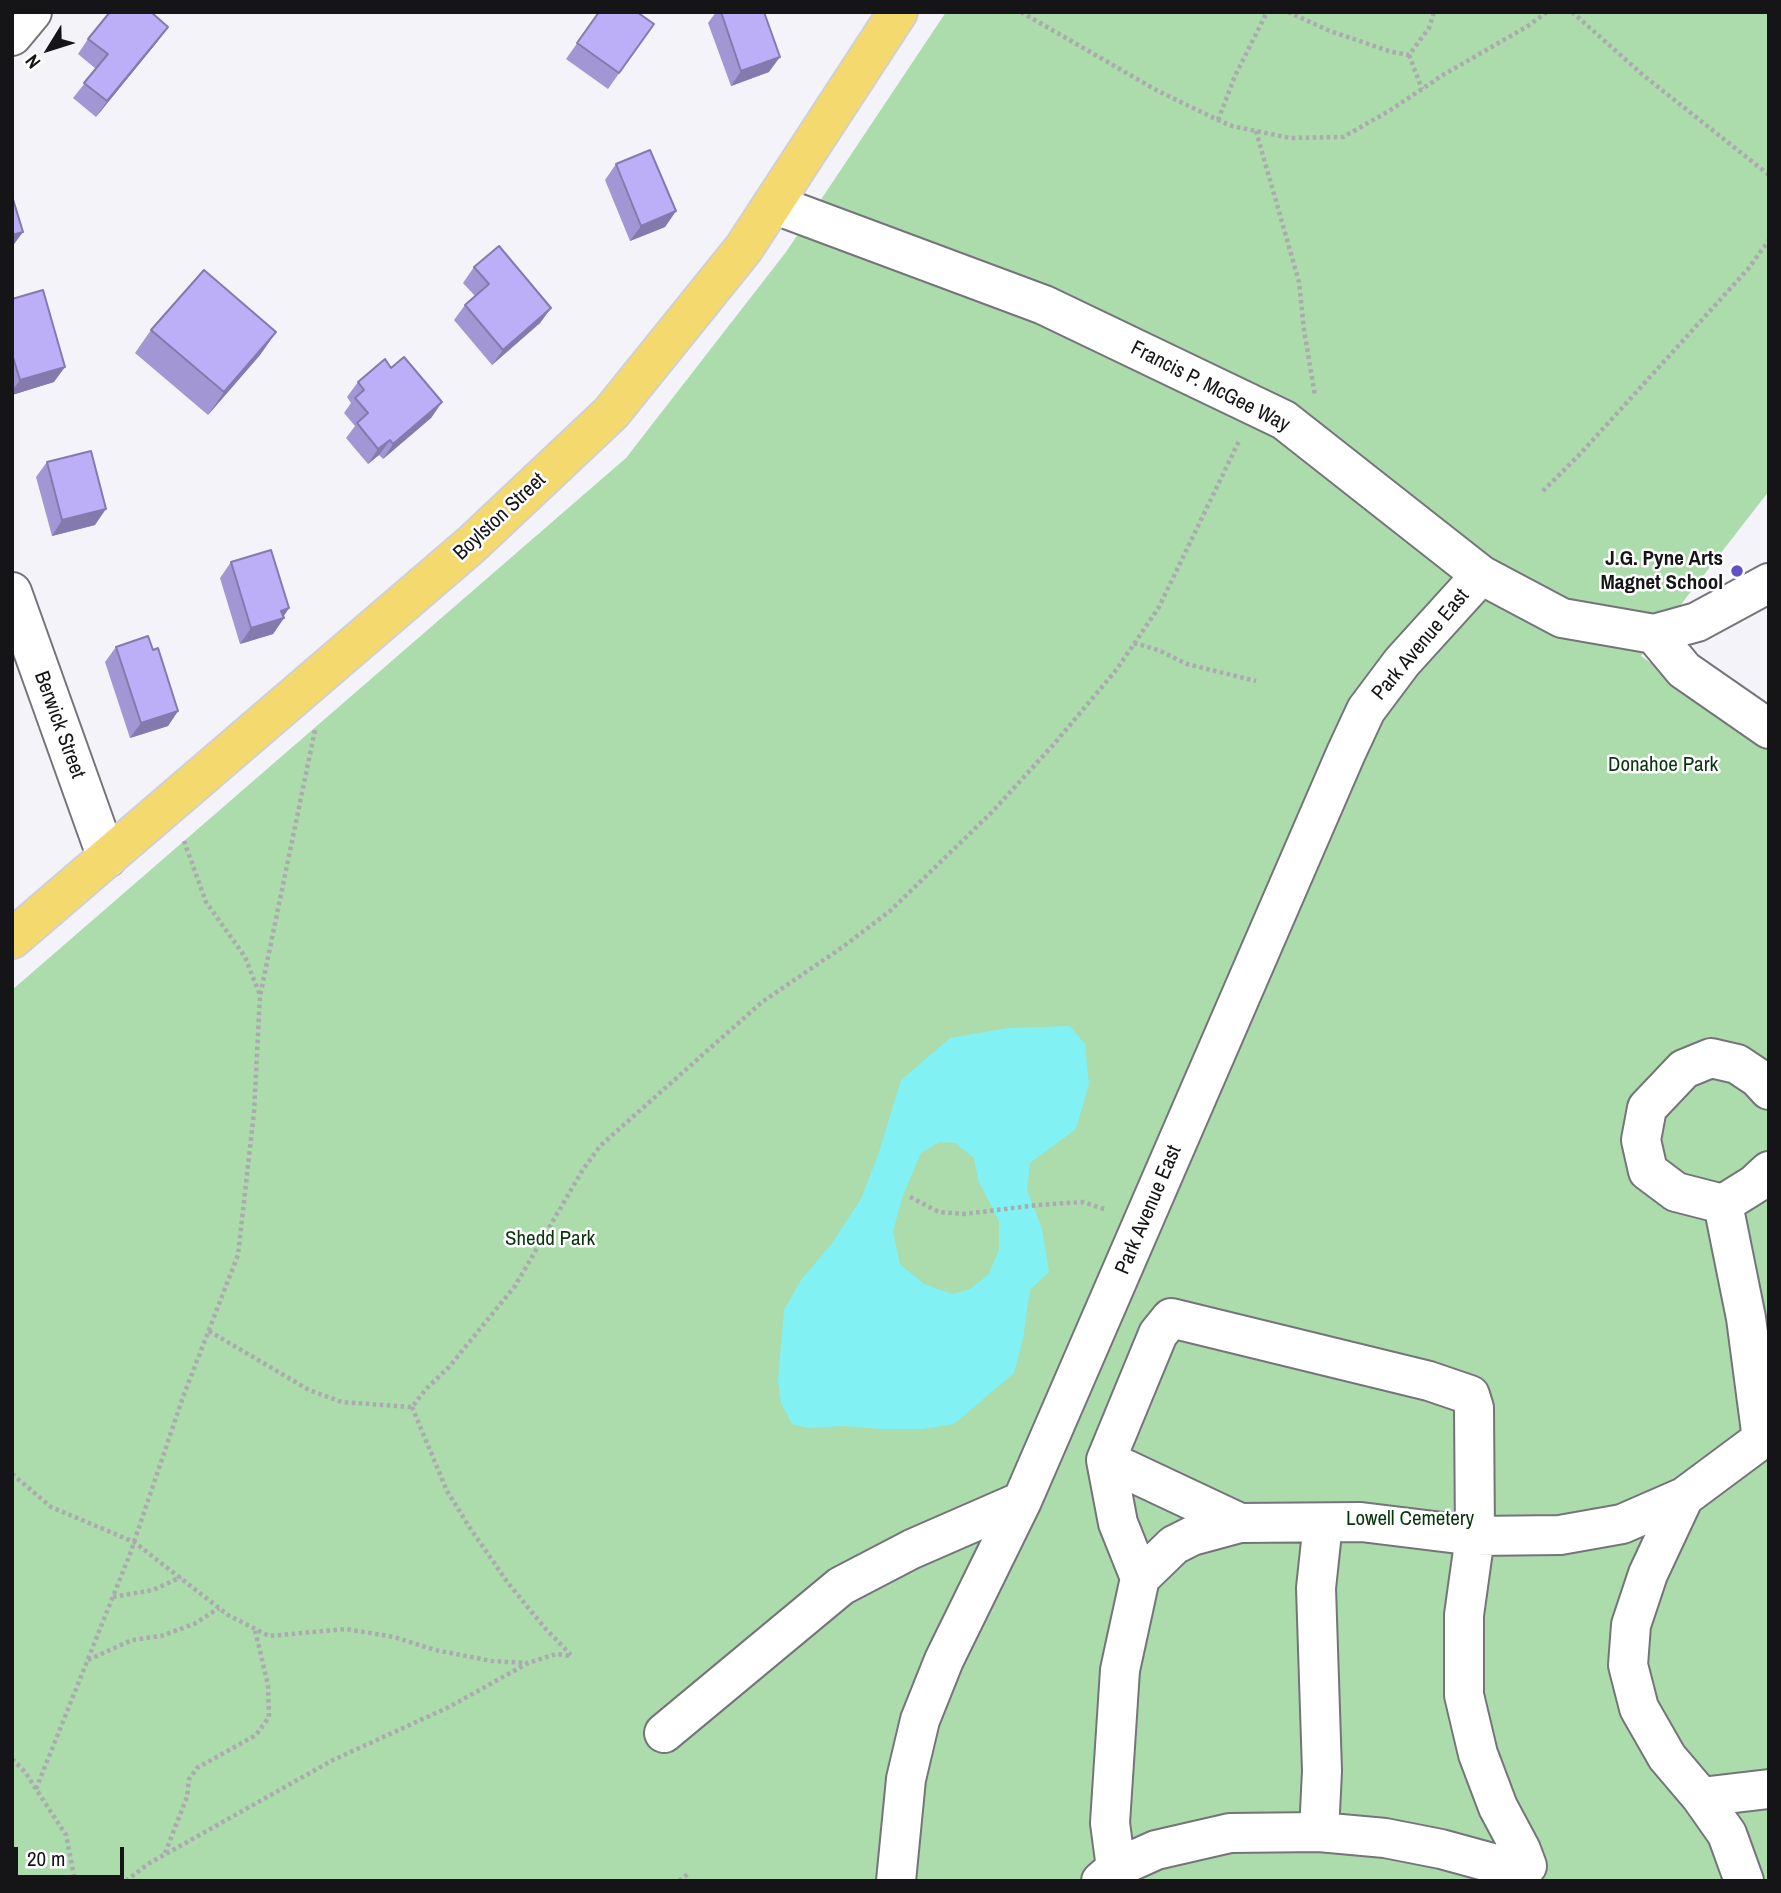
<!DOCTYPE html>
<html>
<head>
<meta charset="utf-8">
<style>
  body { margin:0 }
  #map { position:relative; width:1781px; height:1893px; overflow:hidden; background:#f4f3fa; font-family:"Archivo Narrow",sans-serif }
  canvas { display:block }
  .frame { position:absolute; inset:0; border:14px solid #151517; pointer-events:none }
  .north { position:absolute; left:14px; top:14px; width:70px; height:70px; -webkit-text-stroke:5px #fff; paint-order:stroke; rotate:232deg; font-size:19px; font-weight:700; line-height:28px; text-align:center; color:#151517 }
  .north::after { content:''; display:block; margin:auto; width:24px; height:32px; background:#151517; clip-path:polygon(50% 0,100% 100%,50% 72%,0 100%) }
  .scale { position:absolute; left:14px; top:1847px; width:110px; height:32px; box-sizing:border-box; border:4px solid #151517; border-top:0; padding-left:9px; font-size:21px; line-height:24px; white-space:nowrap; color:#151517; -webkit-text-stroke:5px #fff; paint-order:stroke }
</style>
</head>
<body>
<div id="map">
<canvas width="1781" height="1893"></canvas>
<div class="frame"></div>
<div class="north">N</div>
<div class="scale">20 m</div>
</div>
<script>
const g = document.querySelector('canvas').getContext('2d');
g.lineJoin = 'round';
function paint(path, color) { g.fillStyle = color; g.fill(path, 'evenodd'); }
const toPath = rows => new Path2D(rows.map(r => 'M' + r).join(''));
function trace(path, color, width, dash) { g.strokeStyle = color; g.lineWidth = width; g.lineCap = dash ? 'butt' : 'round'; g.setLineDash(dash || []); g.stroke(path); }
function label(font, color, halo, rows, align = 'center') {
  g.font = font + ' "Archivo Narrow",sans-serif'; g.lineWidth = 5; g.setLineDash([]); g.textBaseline = 'middle'; g.strokeStyle = halo; g.fillStyle = color; for (const [text, x, y, turn = 0] of rows) {
    g.save(); g.translate(x, y); g.rotate((+turn || 0) * Math.PI / 180); g.textAlign = isNaN(turn) ? turn : align; if (halo) g.strokeText(text, 0, 0); g.fillText(text, 0, 0); g.restore();
  }
}
paint(toPath([
  [946,12,1769,12,1769,491,1641,656,1769,746,1769,1881,12,1881,12,990,626,458,786,252]
]), '#acdbac');
paint(toPath([
  [1070,1026,1085,1044,1089,1084,1076,1129,1030,1163,1027,1190,1042,1229,1049,1272,1030,1290,1023,1339,1014,1373,954,1424,923,1429,882,1429,844,1426,807,1428,792,1424,781,1403,778,1381,784,1310,801,1280,832,1243,861,1199,878,1155,901,1080,950,1038,1008,1028],
  [939,1142,955,1143,974,1158,978,1180,999,1221,999,1250,988,1275,970,1289,952,1294,924,1284,900,1264,893,1232,902,1198,921,1153]
]), '#81f1f4');
const minor = toPath([
  [12,36,32,12],
  [773,204,1044,305,1284,420,1481,575,1562,618,1654,634,1697,622,1769,583],
  [12,592,107,858],
  [1654,634,1684,670,1769,729],
  [1769,1090,1758,1078,1737,1064,1711,1058,1684,1069,1647,1108,1641,1140,1648,1171,1676,1192,1723,1204,1755,1184,1769,1171],
  [1106,1460,1158,1334,1171,1318,1429,1381,1470,1395,1474,1408,1475,1536,1560,1535,1622,1524,1684,1497,1762,1439,1746,1318,1723,1204],
  [1684,1497,1648,1574,1631,1625,1628,1665,1639,1708,1667,1757,1701,1797],
  [1140,1578,1118,1523,1106,1460,1240,1523],
  [664,1733,841,1586,912,1549,1022,1501],
  [1319,1832,1322,1771,1316,1588,1323,1523],
  [896,1881,906,1779,920,1720,944,1660,1022,1501,1346,753,1366,710,1402,662,1481,575],
  [1101,1881,1116,1868,1156,1850,1230,1833,1319,1832,1385,1838,1441,1849,1507,1867,1527,1866,1521,1850,1498,1807,1478,1754,1464,1695,1464,1615,1475,1536,1361,1522,1240,1523,1192,1536,1174,1545,1140,1578,1120,1670,1110,1823,1116,1868],
  [1744,1881,1727,1834,1701,1797,1769,1789]
]);
const major = toPath([
  [12,939,472,544,611,413,744,248,898,12]
]);
trace(minor, '#75747a', 42);
trace(major, '#d0d0d1', 42);
trace(toPath([
  [1021,12,1158,91,1218,120,1232,126,1290,138,1343,137,1389,111,1443,75,1528,26,1547,12],
  [1288,12,1330,31,1392,52,1409,55,1429,28,1434,12],
  [1572,12,1643,75,1769,175],
  [1409,55,1422,89],
  [1218,120,1235,76,1267,12],
  [1256,131,1299,282,1304,330,1315,396],
  [1543,491,1581,453,1748,269,1769,240],
  [1134,643,1158,650,1187,664,1256,681],
  [184,841,206,902,245,957,260,995],
  [910,1197,939,1212,964,1214,1038,1205,1083,1202,1107,1210],
  [209,1331,309,1390,342,1402,412,1407,426,1389,449,1367,515,1286,582,1171,600,1146,762,1002,844,946,890,911,992,812,1054,744,1117,669,1159,607,1239,441],
  [412,1407,447,1491,470,1528,508,1583,544,1627,571,1655],
  [12,1474,51,1507,134,1542,228,1615,269,1636,346,1629,394,1637,435,1650,492,1661,528,1663],
  [113,1597,153,1590,181,1577],
  [88,1660,132,1640,161,1636,194,1624,219,1608],
  [12,1759,25,1772,66,1835,75,1881],
  [36,1789,130,1554,183,1397,238,1255,254,1112,260,996,315,730],
  [165,1853,187,1797,189,1779,197,1768,256,1735,269,1717,268,1685,255,1630],
  [126,1881,148,1864,333,1760,449,1707,528,1663,556,1654,572,1656],
  [679,1881,688,1874]
]), '#abaaaf', 4.5, [3.5, 3.5]);
trace(minor, '#fff', 38);
trace(major, '#f4da6e', 38);
paint(toPath([
  [599,12,654,24,608,89,566,59],
  [716,12,764,12,769,72,731,86,708,23],
  [168,27,157,42,96,117,73,98,96,69,78,54,88,39],
  [616,164,676,211,665,227,630,241,605,180],
  [474,267,551,308,540,323,492,365,454,320,465,305,475,296,463,283],
  [12,299,54,382,12,395],
  [151,330,276,332,260,355,208,415,135,353],
  [391,368,442,402,431,418,383,459,379,455,368,464,346,438,355,426,344,413,351,403,347,397,358,382],
  [47,462,95,525,52,536,36,477],
  [231,562,289,608,283,616,284,618,273,634,240,644,220,578],
  [116,647,153,650,178,711,168,726,130,738,105,662]
]), '#a396d4');
paint(toPath([
  [168,27,157,42,96,117,107,101],
  [780,57,769,72,731,86,741,71],
  [676,211,665,227,630,241,641,226],
  [23,232,12,247,12,235],
  [551,308,540,323,492,365,503,350],
  [276,332,260,355,208,415,224,392],
  [65,367,54,382,12,395,12,391,20,380],
  [442,402,431,418,383,459,393,444],
  [390,440,379,455,368,464,378,449],
  [106,509,95,525,52,536,62,520],
  [289,608,282,619,284,618,273,634,240,644,251,628,281,611],
  [178,711,168,726,130,738,141,723]
]), '#847aad');
const building = toPath([
  [110,12,151,12,168,27,107,101,84,83,108,54,88,39,110,12],
  [599,12,637,12,654,24,619,73,577,43,599,12],
  [721,12,764,12,780,57,741,71,721,12],
  [650,150,676,211,641,226,616,164,650,150],
  [12,196,23,232,12,235,12,196],
  [499,246,551,308,503,350,465,305,489,284,474,267,499,246],
  [204,270,276,332,224,392,151,330,204,270],
  [43,290,65,367,20,380,12,354,12,299,43,290],
  [404,357,442,402,393,444,390,440,378,449,357,423,368,413,355,398,364,390,358,382,385,359,391,368,404,357],
  [91,451,106,509,62,520,47,462,91,451],
  [271,550,289,608,281,611,284,618,251,628,231,562,271,550],
  [148,636,153,650,158,648,178,711,141,723,116,647,148,636]
]);
paint(building, '#bdaff7');
trace(building, '#847aad', 2);
for (const [x, y, r, color] of [
  [1737,571,7,"#6151c9"]
]) { const dot = new Path2D(); dot.arc(x, y, r, 0, 2 * Math.PI); g.fillStyle = color; g.fill(dot); trace(dot, '#fff', 2.5); }
label('21px', '#151517', '#fff', [
  ["Francis P. McGee Way",1210,387,27],
  ["Boylston Street",500,517,-43],
  ["Park Avenue East",1421,645,-50],
  ["Berwick Street",59,725,70],
  ["Park Avenue East",1149,1210,-67]
]);
label('bold 21px', '#151517', '#fff', [
  ["J.G. Pyne Arts",1723,559],
  ["Magnet School",1723,583]
], 'right');
label('21px', '#09350f', '#fff', [
  ["Donahoe Park",1663,765],
  ["Shedd Park",550,1239],
  ["Lowell Cemetery",1410,1519]
]);
</script>
</body>
</html>
